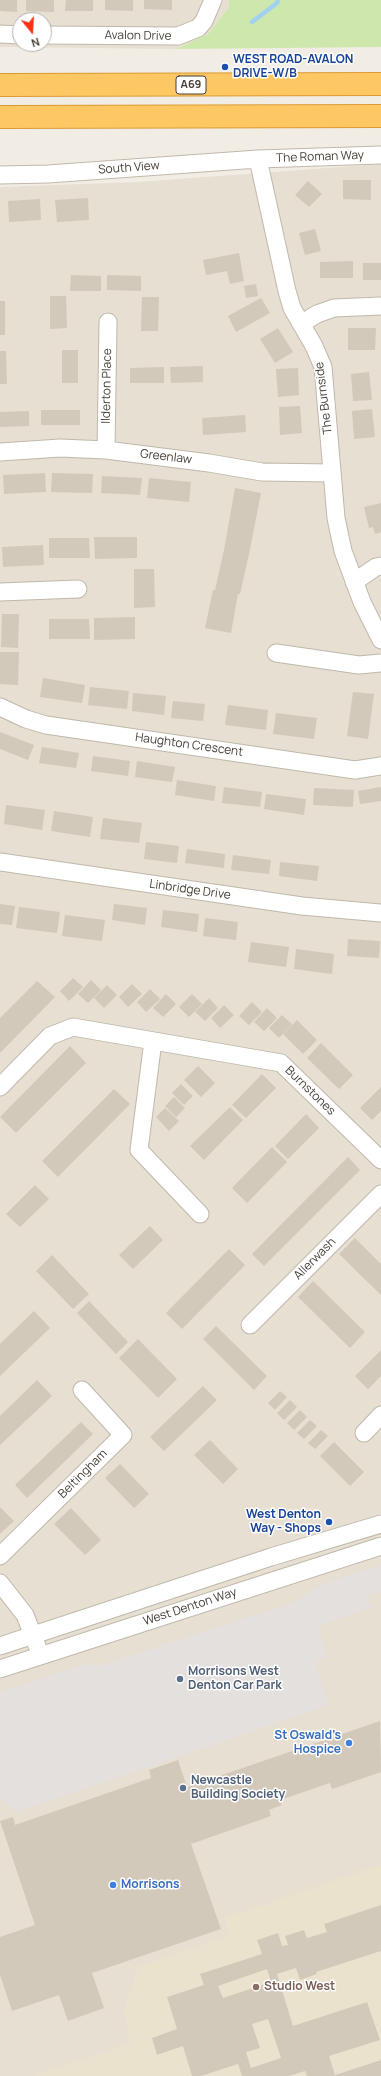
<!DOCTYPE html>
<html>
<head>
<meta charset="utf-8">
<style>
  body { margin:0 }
  #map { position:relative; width:381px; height:2076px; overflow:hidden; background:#f2ede4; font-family:Manrope,sans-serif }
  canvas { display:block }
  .north { position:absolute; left:12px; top:12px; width:40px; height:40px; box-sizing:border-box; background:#fff; border:1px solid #b4b1ae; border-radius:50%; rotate:162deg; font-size:11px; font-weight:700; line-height:16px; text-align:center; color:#443d34 }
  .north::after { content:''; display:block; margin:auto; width:14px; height:18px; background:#f93114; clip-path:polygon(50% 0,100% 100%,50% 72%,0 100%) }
</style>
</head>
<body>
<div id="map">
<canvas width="381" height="2076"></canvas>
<div class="north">N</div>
</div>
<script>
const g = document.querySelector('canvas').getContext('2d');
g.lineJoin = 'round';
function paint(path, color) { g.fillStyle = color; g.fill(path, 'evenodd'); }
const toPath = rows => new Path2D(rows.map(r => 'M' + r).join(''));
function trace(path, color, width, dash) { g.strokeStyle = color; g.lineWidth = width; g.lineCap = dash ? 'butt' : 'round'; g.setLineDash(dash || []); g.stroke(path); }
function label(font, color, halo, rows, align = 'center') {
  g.font = font + ' Manrope,sans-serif'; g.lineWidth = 3; g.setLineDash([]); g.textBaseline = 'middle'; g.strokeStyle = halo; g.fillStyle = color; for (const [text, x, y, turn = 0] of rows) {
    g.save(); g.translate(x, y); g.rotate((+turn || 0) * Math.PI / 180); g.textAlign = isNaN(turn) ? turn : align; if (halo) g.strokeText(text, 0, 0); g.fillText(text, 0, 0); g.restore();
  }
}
paint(toPath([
  [0,0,229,0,229,7,208,34,176,49,0,47],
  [20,20,44,20,44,44,20,44],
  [381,164,381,2076,0,2076,0,187,138,182]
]), '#e6dfd2');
paint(toPath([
  [381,1865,381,2076,33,2076,130,2044,124,2008,138,1967,228,1936,224,1918]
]), '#ebe2ce');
paint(toPath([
  [229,0,381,0,381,47,176,49,208,34,229,7]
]), '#cee7ac');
paint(toPath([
  [381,1565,381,1592,366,1597,371,1608,318,1626,327,1657,315,1661,329,1705,17,1812,0,1799,0,1692,85,1664,98,1666,295,1602,319,1585]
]), '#e3e0dd');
trace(toPath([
  [252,22,277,3,278,0]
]), '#a0d1ef', 4.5);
paint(toPath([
  [0,0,17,0,17,12,0,11],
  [26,0,54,0,54,12,26,11],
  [66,0,93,0,93,11,65,11],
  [105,0,133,0,133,11,105,10],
  [144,0,172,0,172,10,144,9],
  [343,180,371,180,371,200,343,199],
  [308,181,322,194,309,207,295,195],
  [88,198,89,220,57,222,55,200],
  [40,199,41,220,9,222,8,201],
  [315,229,321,251,305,255,299,233],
  [239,253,244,281,230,284,227,271,206,275,203,260],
  [353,261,353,278,320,278,320,262],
  [363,263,381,263,381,280,363,280],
  [71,275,101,276,101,291,70,291],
  [107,275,141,276,141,291,107,290],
  [256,284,258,296,246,298,244,286],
  [50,296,66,296,67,328,50,329],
  [142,297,159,297,158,331,141,331],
  [261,298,270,313,236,332,228,316],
  [0,301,5,301,5,335,0,335],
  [278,328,293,352,275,363,260,339],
  [348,328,376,328,375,350,348,350],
  [62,350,78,350,78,383,62,383],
  [0,351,6,351,7,384,0,384],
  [203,366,203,382,171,383,170,367],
  [164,367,164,383,130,383,130,368],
  [298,368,299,395,278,397,276,369],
  [369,372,372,400,353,401,351,374],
  [300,406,302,433,280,435,279,407],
  [372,409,375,437,354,439,352,411],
  [41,410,80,410,80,425,41,425],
  [29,411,29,426,0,427,0,412],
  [245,415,246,432,203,435,202,418],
  [45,473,46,492,4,494,3,475],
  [52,473,93,474,92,493,51,492],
  [102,476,142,478,140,495,101,493],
  [149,478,191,482,189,502,147,498],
  [235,488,261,493,249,554,240,594,238,594,231,633,205,628,213,590,215,590,224,550],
  [381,503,381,532,375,534,373,527,369,528,364,507],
  [94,537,137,537,137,558,95,559],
  [49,538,89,538,90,558,49,558],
  [43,545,44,565,3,567,2,547],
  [134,569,154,569,155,607,134,608],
  [2,614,19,614,18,648,1,647],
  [135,617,135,639,94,640,94,618],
  [49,619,89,619,90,639,49,639],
  [0,652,19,652,18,685,0,684],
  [43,678,85,685,82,703,40,697],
  [90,687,129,691,127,709,88,705],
  [353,692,374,694,368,739,347,736],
  [133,693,166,696,164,715,132,711],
  [173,701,205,704,203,721,171,718],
  [228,705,268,710,266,730,225,725],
  [276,713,317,718,314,739,273,734],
  [0,732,34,745,28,760,0,749],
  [42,747,79,753,76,768,39,763],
  [93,756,130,761,128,776,91,771],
  [137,761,175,767,172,782,135,777],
  [177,780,216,786,214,801,175,795],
  [224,787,262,792,260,807,222,803],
  [381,787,381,801,360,804,358,791],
  [314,788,354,790,353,807,313,805],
  [266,794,306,799,304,815,264,809],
  [6,805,45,810,42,830,4,824],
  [54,811,93,817,90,837,51,831],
  [103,818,142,823,139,843,100,839],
  [146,842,179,846,177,863,144,859],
  [187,849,225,854,224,868,185,863],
  [233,855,271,860,269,874,231,870],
  [280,862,319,866,317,881,279,876],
  [0,904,15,906,12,925,0,924],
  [114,904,147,908,145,925,112,920],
  [19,907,60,912,57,933,16,928],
  [163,910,199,914,197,932,161,927],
  [65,915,105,920,102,941,62,936],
  [205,918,238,922,236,940,203,936],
  [348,939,380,941,379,958,347,956],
  [251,942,289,947,286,967,248,962],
  [296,949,334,954,332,974,294,969],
  [73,978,83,987,69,1001,60,991],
  [91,980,101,990,88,1003,78,994],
  [37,981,55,997,0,1053,0,1018],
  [132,984,142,994,128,1007,119,997],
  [107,985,117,995,104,1008,94,998],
  [150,989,160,999,146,1012,137,1002],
  [166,994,176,1004,163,1017,153,1008],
  [192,994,202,1004,189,1017,179,1007],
  [209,998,218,1008,205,1021,195,1012],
  [252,1002,262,1012,249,1025,239,1016],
  [224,1005,234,1015,220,1028,211,1018],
  [267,1008,277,1018,264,1031,254,1022],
  [282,1015,292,1024,279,1038,269,1028],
  [297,1020,317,1040,303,1054,283,1034],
  [321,1043,353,1075,339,1089,307,1058],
  [70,1046,86,1063,16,1133,0,1117],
  [198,1066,215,1083,201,1097,184,1080],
  [262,1074,276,1088,246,1118,232,1105],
  [181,1084,193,1096,184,1105,172,1093],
  [381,1087,381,1111,372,1120,360,1108],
  [114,1089,130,1104,58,1177,42,1161],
  [174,1097,185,1108,176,1117,165,1106],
  [230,1107,243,1120,204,1160,190,1146],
  [165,1108,179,1121,169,1131,156,1117],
  [306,1114,319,1128,288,1159,275,1146],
  [272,1147,287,1162,247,1203,232,1188],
  [348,1157,360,1170,264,1266,252,1254],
  [35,1185,49,1199,20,1227,6,1214],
  [150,1226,163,1240,133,1269,119,1255],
  [355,1238,381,1264,381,1295,339,1254],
  [229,1249,245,1265,182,1329,166,1313],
  [52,1255,89,1294,73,1309,36,1271],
  [313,1281,365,1332,350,1348,298,1297],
  [89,1301,128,1342,116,1354,77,1313],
  [34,1311,50,1328,0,1376,0,1344],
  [216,1326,267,1376,254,1390,203,1339],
  [138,1339,177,1379,158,1398,119,1358],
  [381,1350,381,1376,368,1389,355,1376],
  [37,1380,52,1396,0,1445,0,1416],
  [203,1386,217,1400,164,1451,150,1437],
  [280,1391,287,1397,275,1410,268,1403],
  [290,1400,297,1407,284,1420,277,1413],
  [300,1410,307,1417,294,1430,287,1423],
  [310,1420,317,1426,304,1439,297,1433],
  [81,1422,93,1434,27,1498,15,1485],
  [321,1430,328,1436,315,1449,308,1443],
  [210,1440,238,1469,223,1484,194,1455],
  [334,1442,364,1472,350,1486,320,1456],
  [120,1464,149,1494,134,1508,105,1478],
  [0,1507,14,1521,0,1534],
  [71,1508,101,1540,85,1555,54,1524],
  [380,1721,381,1772,332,1789,330,1783,280,1800,282,1805,269,1810,271,1816,191,1844,221,1929,92,1973,104,2008,68,2021,59,1995,12,2011,0,1975,0,1937,35,1925,0,1821,13,1817,15,1825,151,1778,149,1770,178,1760,187,1787],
  [381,1905,381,1951,316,1972,317,1974,300,1980,296,1968,277,1974,293,2026,367,2002,380,2040,329,2056,335,2075,381,2060,381,2076,307,2076,305,2071,289,2076,242,2076,238,2064,201,2076,192,2076,183,2046,157,2055,152,2038,177,2029,167,1997,204,1985,200,1974,262,1954,257,1940,278,1933,282,1946,288,1945,285,1936,304,1930,307,1938,327,1932,324,1924],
  [267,1969,271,1982,223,1998,218,1986],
  [268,2019,281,2058,251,2068,246,2052,260,2048,252,2024]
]), '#d3c9ba');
const minor = toPath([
  [0,34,20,35],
  [44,35,178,36,198,28,204,21,213,0],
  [258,159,287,291,292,308,314,346,323,367,336,518,343,551,362,602,381,640],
  [0,175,48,174,258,159,381,155],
  [301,324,317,314,334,308,381,306],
  [106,450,108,322],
  [0,452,60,448,106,450,209,463,262,472,332,473],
  [354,582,376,567,381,566],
  [0,592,78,589],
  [276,653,359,665,381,663],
  [0,707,26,719,46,725,355,770,381,766],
  [0,862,302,906,381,913],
  [153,1041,139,1150,200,1214],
  [0,1087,50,1036,73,1027,281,1063,381,1160],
  [250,1325,381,1194],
  [364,1433,381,1415],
  [0,1556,123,1435,82,1390],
  [0,1583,25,1615,37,1646],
  [0,1646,271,1557,381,1524],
  [0,1669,381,1546]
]);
const highway = toPath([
  [0,85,381,84],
  [0,117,381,116]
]);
trace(minor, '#c0b8aa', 19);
trace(highway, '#dc9b34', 24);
trace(minor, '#fff', 17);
trace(highway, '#fdc764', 22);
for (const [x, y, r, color] of [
  [225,67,4,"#1a4fb4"],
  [329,1522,4,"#1a4fb4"],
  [180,1679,4,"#5c6f8a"],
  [349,1743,4,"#3f7fe0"],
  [183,1788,4,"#5c6f8a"],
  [113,1885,4,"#3f7fe0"],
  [256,1987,4,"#8d6e63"]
]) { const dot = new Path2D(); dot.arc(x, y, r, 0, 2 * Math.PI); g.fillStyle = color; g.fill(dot); trace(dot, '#fff', 1.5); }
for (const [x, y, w] of [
  [191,85,30]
]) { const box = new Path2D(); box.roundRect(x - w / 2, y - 9, w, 18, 3); g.fillStyle = '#fff'; g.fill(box); trace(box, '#443d34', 1); }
label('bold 11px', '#443d34', null, [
  ["A69",191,85]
]);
label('12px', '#443d34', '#fff', [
  ["Avalon Drive",138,36,1],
  ["The Roman Way",320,157,-2],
  ["South View",129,168,-4],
  ["Ilderton Place",107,386,-89],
  ["The Burnside",324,398,-97],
  ["Greenlaw",166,457,7],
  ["Haughton Crescent",189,745,8],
  ["Linbridge Drive",190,890,8],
  ["Burnstones",310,1091,44],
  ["Allerwash",315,1259,-45],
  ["Beltingham",83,1474,-45],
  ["West Denton Way",190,1607,-18]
]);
label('bold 12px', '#164399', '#fff', [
  ["WEST ROAD-AVALON",233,60],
  ["DRIVE-W/B",233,74],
  ["West Denton",321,1515,"right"],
  ["Way - Shops",321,1529,"right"]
], 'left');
label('bold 12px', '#4e5e75', '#fff', [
  ["Morrisons West",188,1672],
  ["Denton Car Park",188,1686],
  ["Newcastle",191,1781],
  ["Building Society",191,1795]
], 'left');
label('bold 12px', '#366cbe', '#fff', [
  ["St Oswald’s",341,1736],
  ["Hospice",341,1750],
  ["Morrisons",121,1885,"left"]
], 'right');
label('bold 12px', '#785e54', '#fff', [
  ["Studio West",264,1987]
], 'left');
</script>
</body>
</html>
